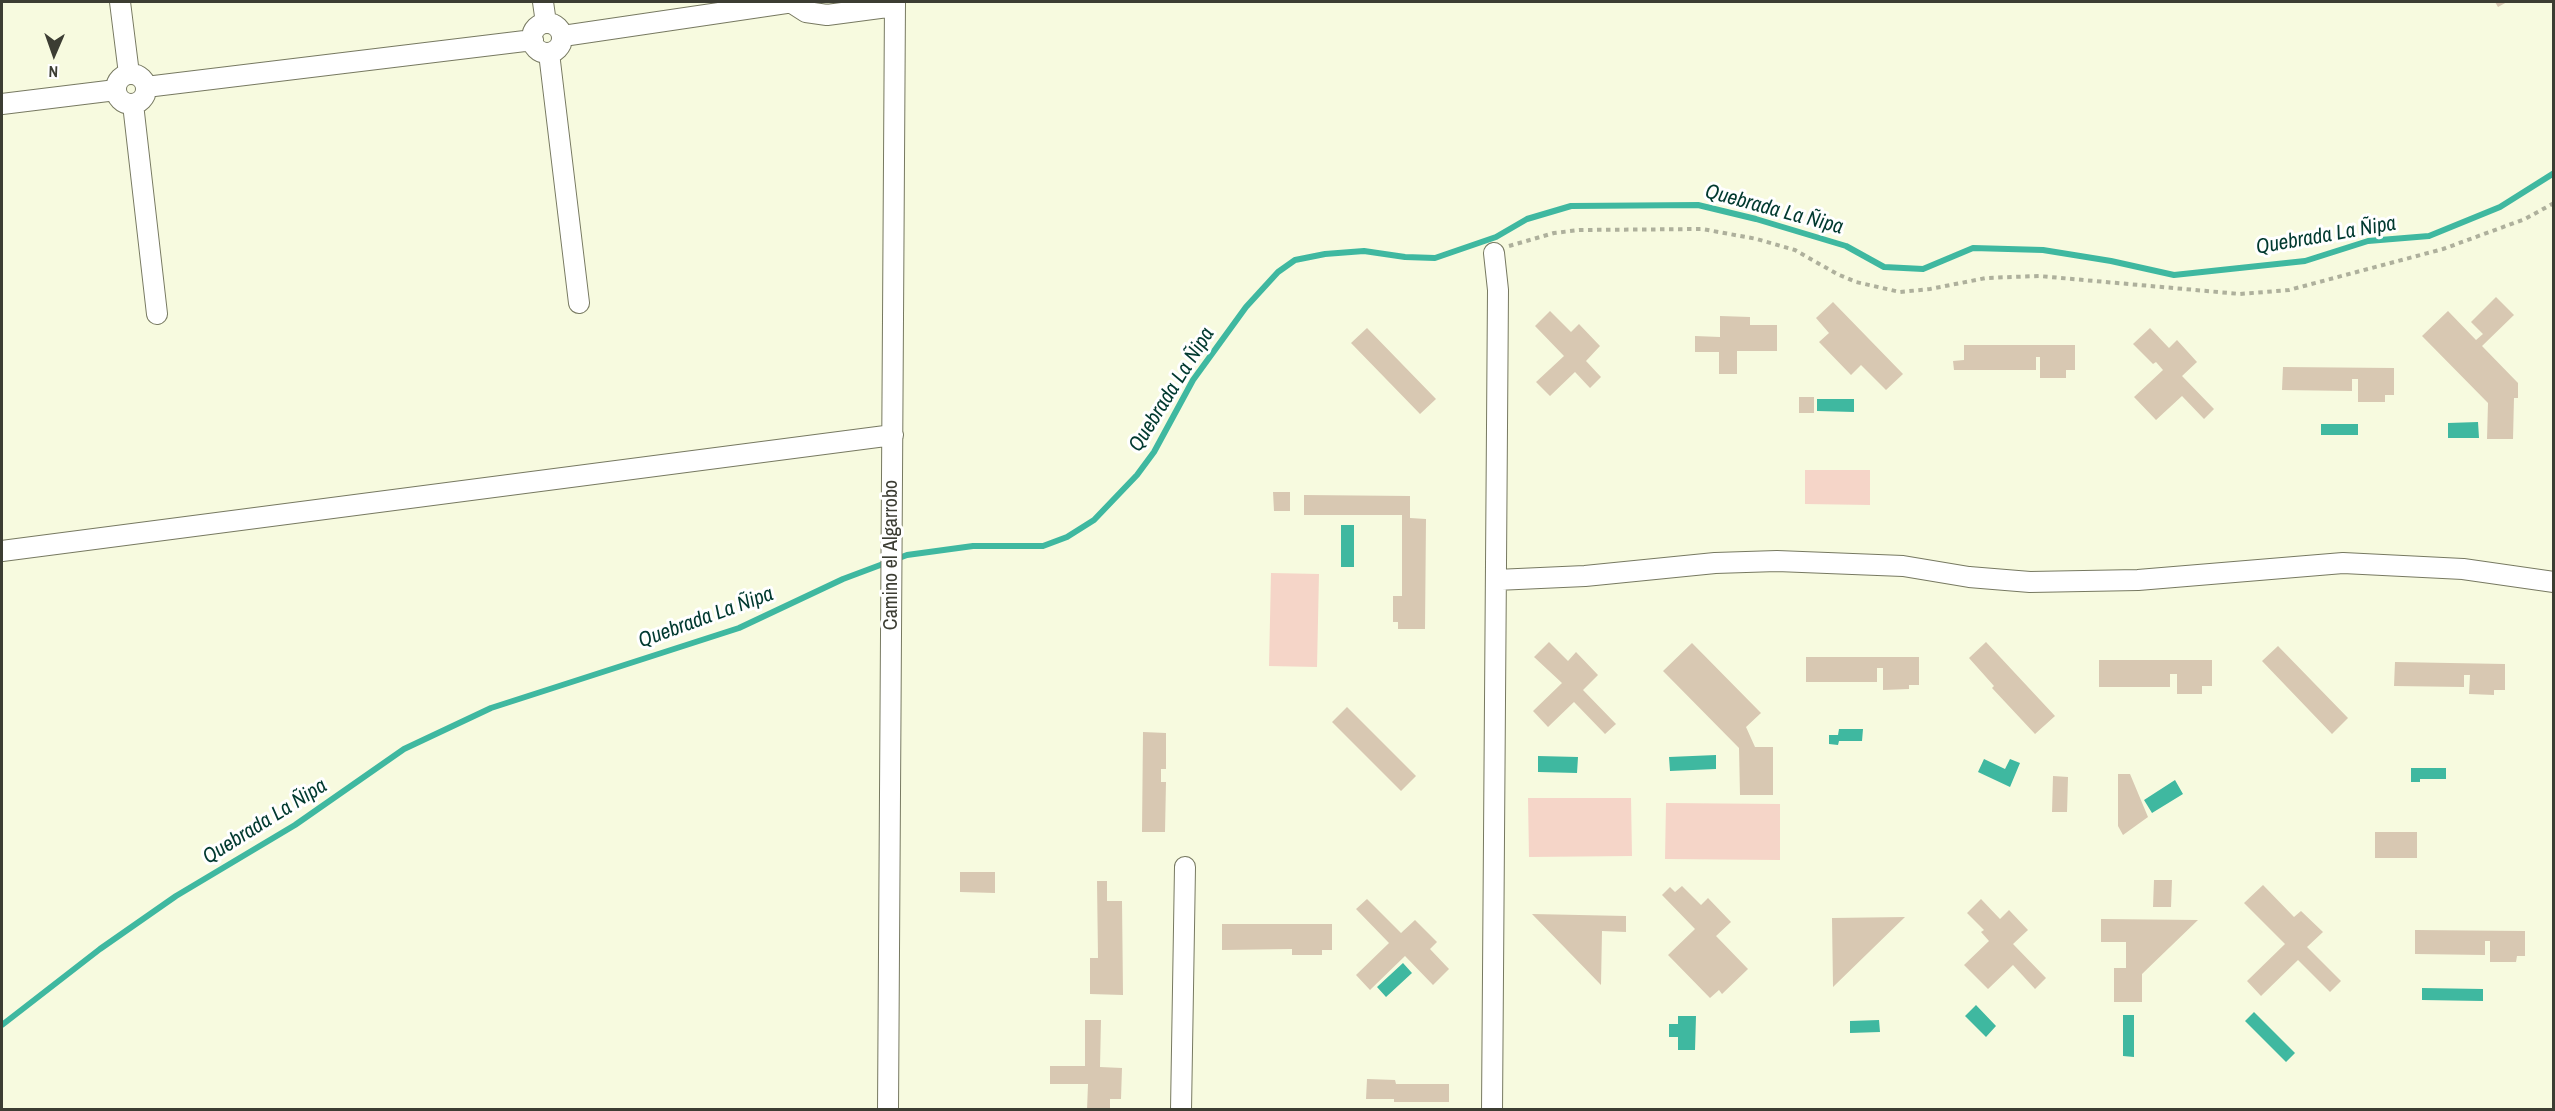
<!DOCTYPE html>
<html>
<head>
<meta charset="utf-8">
<style>
  body { margin:0 }
  #map { position:relative; width:2555px; height:1111px; overflow:hidden; background:#f7fadf; font-family:"Archivo Narrow",sans-serif }
  canvas { display:block }
  .frame { position:absolute; inset:0; border:3px solid #3c3d33; pointer-events:none }
  .north { position:absolute; left:24px; top:24px; width:60px; height:60px; -webkit-text-stroke:4px #fff; paint-order:stroke; rotate:182deg; font-size:16px; font-weight:700; line-height:24px; text-align:center; color:#3c3d33 }
  .north::after { content:''; display:block; margin:auto; width:21px; height:27px; background:#3c3d33; clip-path:polygon(50% 0,100% 100%,50% 72%,0 100%) }
</style>
</head>
<body>
<div id="map">
<canvas width="2555" height="1111"></canvas>
<div class="frame"></div>
<div class="north">N</div>
</div>
<script>
const g = document.querySelector('canvas').getContext('2d');
g.lineJoin = 'round';
function paint(path, color) { g.fillStyle = color; g.fill(path, 'evenodd'); }
const toPath = rows => new Path2D(rows.map(r => 'M' + r).join(''));
function trace(path, color, width, dash) { g.strokeStyle = color; g.lineWidth = width; g.lineCap = dash ? 'butt' : 'round'; g.setLineDash(dash || []); g.stroke(path); }
function label(font, color, halo, rows, align = 'center') {
  g.font = font + ' "Archivo Narrow",sans-serif'; g.lineWidth = 6; g.setLineDash([]); g.textBaseline = 'middle'; g.strokeStyle = halo; g.fillStyle = color; for (const [text, x, y, turn = 0] of rows) {
    g.save(); g.translate(x, y); g.rotate((+turn || 0) * Math.PI / 180); g.textAlign = isNaN(turn) ? turn : align; if (halo) g.strokeText(text, 0, 0); g.fillText(text, 0, 0); g.restore();
  }
}
paint(toPath([
  [1805,470,1870,470,1870,505,1805,504],
  [1271,573,1319,574,1317,667,1269,666],
  [1528,798,1631,798,1632,856,1529,857],
  [1666,803,1780,804,1780,860,1665,859]
]), '#f5d5c8');
paint(toPath([
  [1817,399,1854,399,1854,412,1817,411],
  [2478,422,2479,438,2448,438,2448,423],
  [2321,424,2358,424,2358,435,2321,435],
  [1341,525,1354,525,1354,567,1341,567],
  [1839,729,1863,729,1862,741,1839,741,1838,745,1829,744,1829,735,1838,735],
  [1716,755,1716,769,1670,771,1669,757],
  [1538,756,1578,757,1577,773,1538,772],
  [1984,759,2005,769,2010,759,2020,763,2010,787,1978,772],
  [2411,768,2446,768,2446,779,2420,779,2420,782,2411,782],
  [2175,780,2183,794,2152,813,2144,800],
  [1403,963,1412,973,1386,997,1377,987],
  [2422,988,2483,989,2483,1001,2422,1000],
  [1976,1005,1996,1026,1986,1037,1965,1016],
  [2254,1012,2295,1053,2286,1062,2245,1021],
  [2123,1015,2134,1015,2134,1057,2123,1056],
  [1678,1016,1696,1016,1695,1050,1678,1050,1678,1037,1669,1037,1669,1024,1678,1024],
  [1879,1020,1880,1032,1850,1033,1850,1021]
]), '#3fb8a0');
trace(toPath([
  [2,1025,100,949,176,896,295,825,404,749,491,708,739,628,843,579,907,555,973,546,1043,546,1067,537,1094,520,1137,475,1154,452,1193,380,1246,307,1278,272,1295,260,1325,254,1364,251,1405,257,1435,258,1496,237,1527,219,1571,206,1698,205,1756,219,1846,246,1884,267,1923,269,1973,248,2043,250,2111,261,2174,275,2305,261,2368,241,2429,236,2500,207,2554,173]
]), '#3fb8a0', 6);
paint(toPath([
  [2495,2,2507,2,2498,7],
  [2496,297,2514,315,2482,346,2518,383,2518,398,2514,398,2513,439,2487,439,2488,403,2422,336,2448,311,2476,340,2483,334,2471,322],
  [1833,302,1903,374,1886,390,1861,365,1851,375,1819,342,1829,333,1816,318],
  [1550,311,1571,332,1579,324,1600,346,1586,361,1601,377,1590,388,1575,372,1550,396,1536,382,1564,356,1535,326],
  [1720,316,1750,317,1750,325,1777,325,1777,351,1737,351,1737,374,1719,374,1719,352,1695,352,1695,336,1720,337],
  [1367,328,1436,399,1420,414,1351,343],
  [2150,328,2169,348,2177,340,2197,362,2182,376,2214,409,2204,419,2182,396,2156,420,2134,397,2163,370,2156,362,2153,364,2133,344],
  [1964,345,2075,345,2075,370,2066,370,2066,378,2040,378,2040,357,2036,357,2036,370,1954,370,1953,361,1964,360],
  [2283,367,2394,368,2394,395,2385,395,2385,402,2358,402,2358,379,2352,379,2352,391,2282,390],
  [1799,397,1814,397,1814,413,1799,413],
  [1273,492,1290,492,1290,511,1274,511],
  [1304,495,1410,496,1410,518,1426,519,1425,629,1398,629,1398,622,1393,622,1393,596,1402,596,1402,515,1304,515],
  [1549,642,1568,661,1576,652,1598,675,1583,690,1616,724,1605,734,1574,702,1548,727,1533,711,1562,683,1534,657],
  [1986,642,2055,716,2035,734,1992,688,1994,686,1969,658],
  [1692,643,1761,713,1746,727,1755,747,1773,747,1773,795,1740,795,1739,748,1663,671],
  [2278,646,2348,718,2332,734,2262,661],
  [1806,657,1919,657,1919,685,1909,685,1909,689,1883,690,1883,668,1877,668,1877,682,1806,682],
  [2099,660,2212,660,2212,686,2202,686,2202,694,2177,694,2177,674,2170,674,2170,687,2099,687],
  [2395,662,2505,664,2505,690,2494,690,2494,695,2469,694,2470,675,2464,675,2464,687,2394,686],
  [1347,707,1416,776,1401,791,1332,722],
  [1143,732,1166,733,1166,769,1161,769,1161,782,1166,782,1165,832,1142,832],
  [2118,774,2130,774,2148,817,2123,835,2118,826],
  [2053,776,2068,777,2067,812,2052,812],
  [2375,832,2417,832,2417,858,2375,858],
  [960,872,995,872,995,893,960,892],
  [2154,880,2172,880,2171,907,2153,907],
  [1097,881,1107,881,1107,901,1122,901,1123,995,1090,994,1090,958,1098,958],
  [2263,885,2294,917,2301,911,2323,932,2307,947,2341,981,2330,992,2298,960,2261,996,2247,981,2285,944,2244,903],
  [1682,886,1701,905,1708,898,1731,922,1716,936,1748,969,1722,994,1719,990,1710,998,1668,955,1695,929,1662,895,1670,887,1675,892],
  [1367,899,1401,933,1415,920,1437,942,1430,949,1449,969,1433,985,1405,956,1370,990,1356,975,1389,943,1356,909],
  [1981,899,2000,919,2009,910,2028,930,2013,944,2046,978,2035,989,2013,965,1988,989,1964,965,1989,941,1981,932,1984,930,1967,913],
  [1532,914,1626,916,1626,932,1602,931,1601,985],
  [1905,917,1833,987,1832,918],
  [2101,919,2198,920,2142,974,2142,1002,2114,1002,2114,968,2126,968,2126,942,2101,942],
  [1222,924,1332,924,1332,950,1322,950,1322,955,1292,955,1292,949,1222,950],
  [2415,930,2525,931,2525,956,2517,956,2516,962,2490,962,2490,941,2485,941,2485,955,2415,954],
  [1085,1020,1101,1020,1100,1067,1122,1068,1121,1099,1110,1099,1110,1110,1087,1110,1088,1084,1050,1084,1050,1066,1085,1066],
  [1367,1079,1395,1080,1396,1084,1449,1084,1449,1102,1394,1102,1394,1099,1366,1099]
]), '#d8c8b2');
const minor = toPath([
  [120,2,129,74],
  [543,2,546,23],
  [792,3,806,12,827,15,895,6],
  '532 38a15 15 0 1 1 30 0a15 15 0 1 1-30 0Z',
  [563,36,793,2],
  [549,53,579,303],
  '116 89a15 15 0 1 1 30 0a15 15 0 1 1-30 0Z',
  [146,87,533,40],
  [2,104,116,90],
  [133,104,157,314],
  [2,551,893,435],
  [1496,580,1585,576,1715,563,1777,561,1903,566,1969,577,2030,582,2138,580,2343,563,2463,569,2554,582],
  [888,1110,895,2],
  [1181,1110,1185,867],
  [1492,1110,1498,290,1494,253]
]);
trace(minor, '#777961', 22);
trace(toPath([
  [1509,246,1554,233,1579,230,1702,229,1757,239,1795,250,1837,274,1856,282,1900,292,1930,289,1986,278,2039,276,2240,294,2289,290,2443,249,2525,219,2554,203]
]), '#aeb09c', 4, [4.5, 4.5]);
trace(minor, '#fff', 20);
label('20px', '#3c3d33', '#fff', [
  ["Camino el Algarrobo",892,555,-90]
]);
label('italic 21px', '#00392f', '#fff', [
  ["Quebrada La Ñipa",1774,210,15],
  ["Quebrada La Ñipa",2326,236,-10],
  ["Quebrada La Ñipa",1172,390,-58],
  ["Quebrada La Ñipa",706,618,-20],
  ["Quebrada La Ñipa",265,822,-32]
]);
</script>
</body>
</html>
